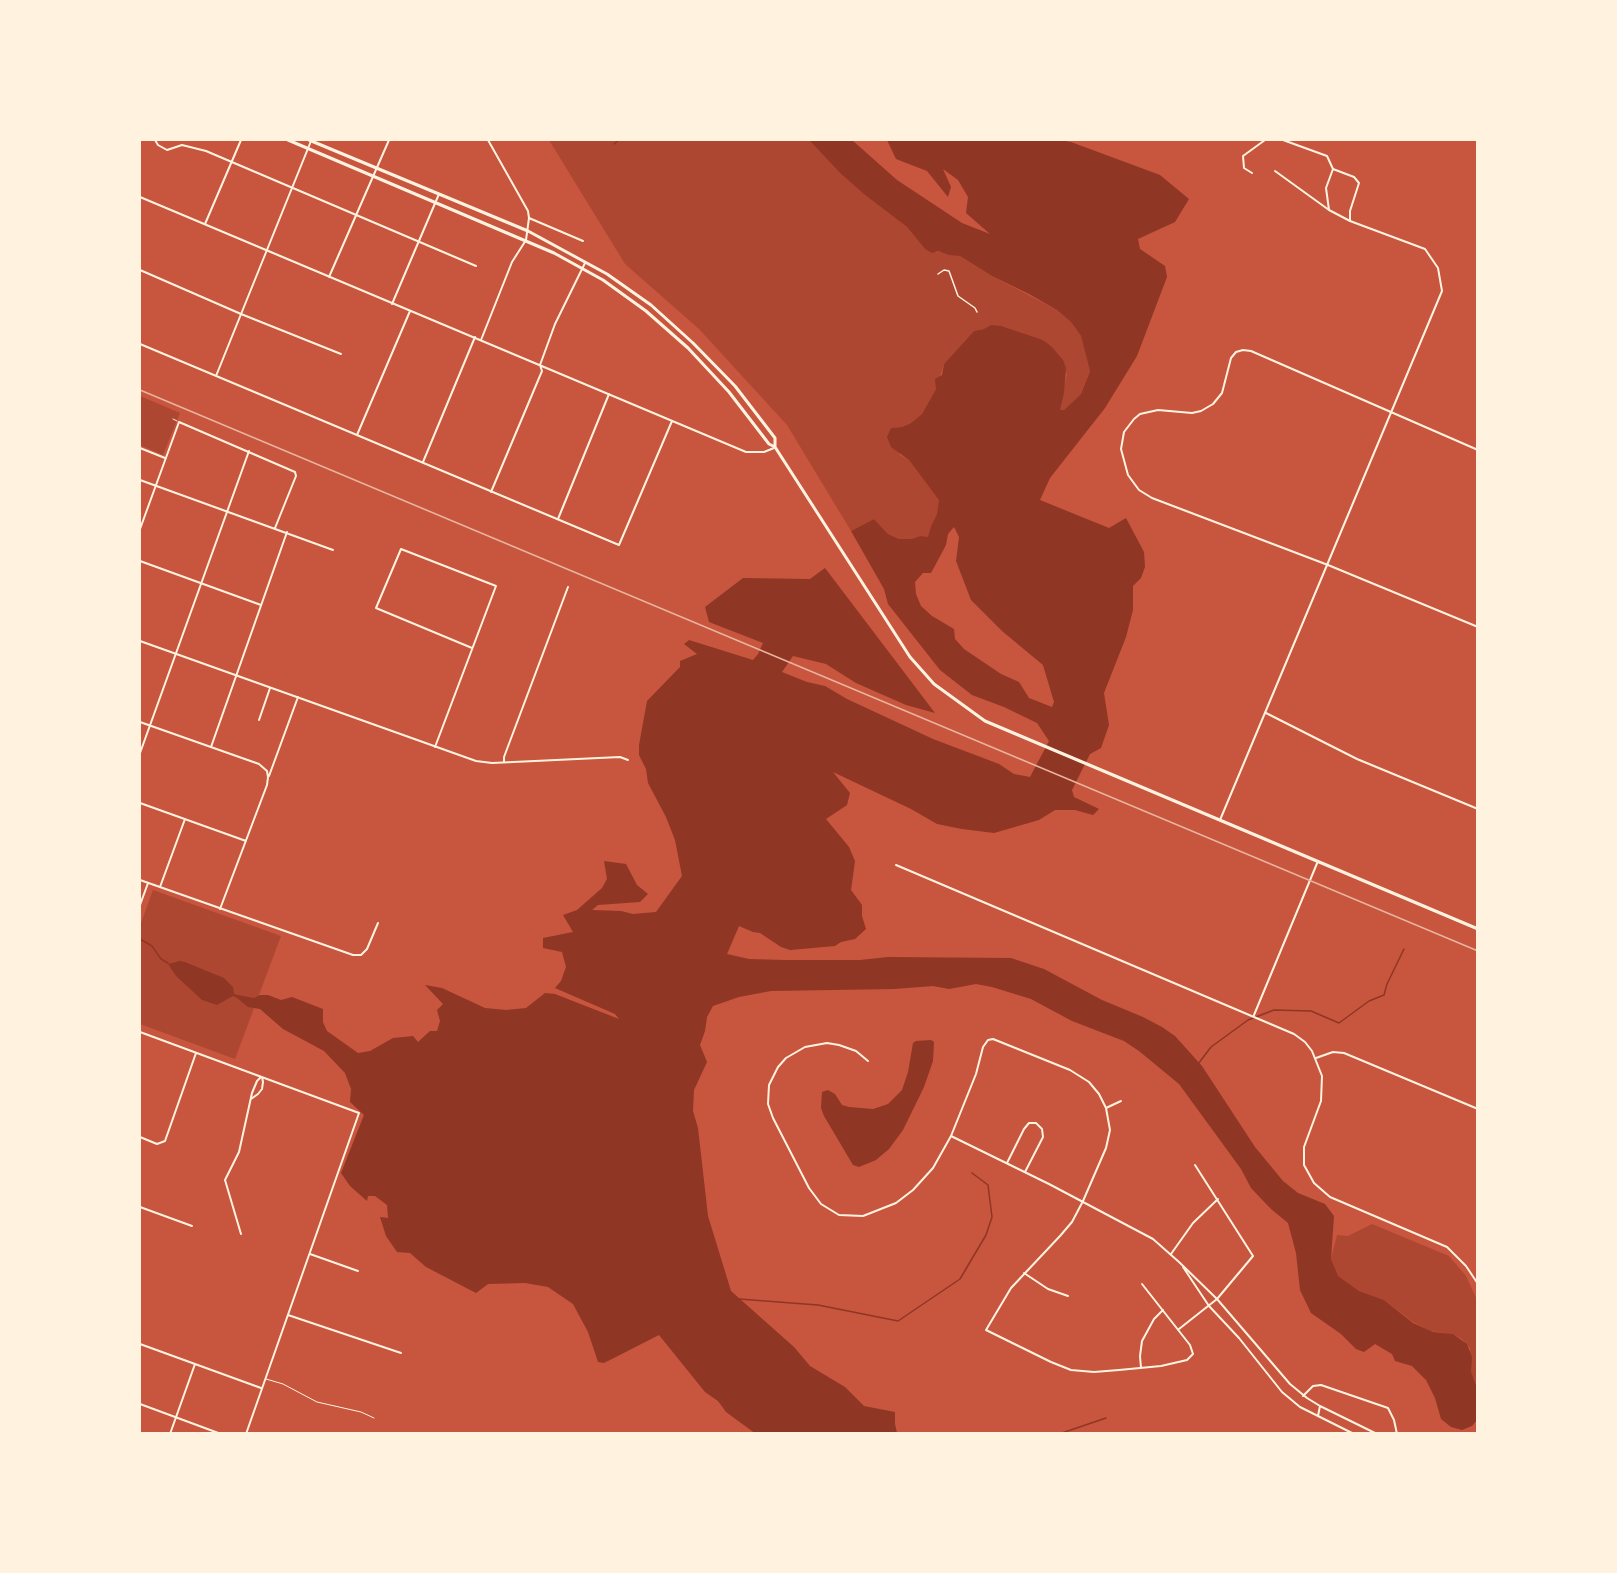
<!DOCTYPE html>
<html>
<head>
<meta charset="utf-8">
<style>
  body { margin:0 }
  #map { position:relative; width:1617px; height:1573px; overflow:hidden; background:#c8553d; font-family:Manrope,sans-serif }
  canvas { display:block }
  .frame { position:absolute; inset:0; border:141px solid #fff3e0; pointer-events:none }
</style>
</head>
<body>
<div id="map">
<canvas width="1617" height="1573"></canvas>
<div class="frame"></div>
</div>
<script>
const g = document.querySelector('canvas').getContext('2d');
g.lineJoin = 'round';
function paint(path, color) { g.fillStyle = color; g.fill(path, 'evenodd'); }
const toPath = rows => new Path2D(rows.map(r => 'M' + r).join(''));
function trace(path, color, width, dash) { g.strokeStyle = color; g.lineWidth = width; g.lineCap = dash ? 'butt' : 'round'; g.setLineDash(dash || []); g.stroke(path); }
paint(toPath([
  [549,140,809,140,840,173,865,195,907,227,925,249,960,256,992,276,1057,310,1071,322,1081,336,1090,370,1081,394,1064,410,1059,410,1067,374,1044,340,1026,336,984,329,974,331,944,364,936,389,922,414,911,423,902,427,891,428,900,455,909,460,940,500,937,514,931,526,928,538,920,536,912,539,899,539,888,534,874,519,851,531,787,425,699,329,625,264],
  [140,396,180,413,163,455,140,445],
  [153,890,281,936,235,1059,140,1024,140,926],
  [1372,1224,1449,1256,1466,1276,1477,1300,1477,1387,1471,1371,1470,1348,1462,1339,1453,1334,1430,1331,1413,1322,1384,1300,1359,1291,1337,1276,1331,1259,1337,1235,1348,1236]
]), '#ae4732');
paint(toPath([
  [809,140,852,140,897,180,962,223,990,234,966,213,968,197,958,180,943,169,951,187,948,197,927,171,896,159,887,140,1059,140,1071,142,1160,175,1189,199,1175,222,1138,239,1140,249,1165,266,1167,277,1137,356,1105,408,1050,478,1040,500,1109,528,1126,518,1144,552,1145,567,1141,578,1133,586,1133,610,1126,637,1104,693,1109,725,1101,748,1090,754,1072,790,1074,797,1099,809,1093,815,1075,810,1055,810,1039,820,994,833,962,829,937,824,911,809,833,772,850,793,847,805,826,819,849,847,855,861,851,890,862,905,862,916,866,929,855,939,841,942,835,946,790,950,781,947,760,933,753,932,739,926,727,954,749,959,785,960,860,960,888,957,1011,958,1044,969,1102,1000,1143,1017,1162,1027,1175,1036,1202,1066,1255,1147,1283,1181,1298,1193,1325,1204,1334,1216,1331,1259,1338,1276,1359,1291,1384,1300,1413,1323,1433,1332,1453,1334,1467,1344,1472,1357,1471,1371,1477,1388,1477,1420,1472,1426,1462,1430,1451,1427,1441,1419,1435,1398,1426,1380,1412,1366,1395,1361,1392,1354,1375,1344,1364,1352,1356,1349,1341,1334,1311,1313,1300,1290,1296,1253,1288,1223,1271,1209,1251,1188,1241,1169,1179,1084,1139,1051,1124,1041,1072,1021,1031,999,992,987,976,984,949,989,933,986,894,989,771,991,739,997,713,1006,707,1017,705,1031,700,1045,707,1062,694,1090,693,1111,698,1128,708,1216,731,1291,794,1347,810,1366,845,1387,864,1406,895,1412,895,1424,897,1433,756,1434,726,1412,718,1401,705,1392,659,1335,604,1363,598,1362,588,1332,573,1304,548,1287,525,1283,488,1284,476,1293,426,1267,410,1253,397,1252,386,1236,380,1217,388,1218,387,1205,375,1196,368,1196,367,1201,350,1186,341,1173,364,1115,350,1102,351,1089,345,1073,324,1051,283,1029,260,1009,248,1007,237,998,233,996,217,1005,202,1000,176,976,168,964,180,961,185,962,224,978,233,987,234,994,238,995,254,998,260,995,268,995,281,1000,292,997,323,1009,323,1022,327,1031,358,1053,370,1051,393,1038,413,1036,418,1042,430,1031,437,1031,440,1021,437,1010,443,1004,425,985,442,988,485,1008,506,1010,526,1008,545,993,555,994,619,1019,615,1014,555,988,561,981,566,967,562,952,543,948,543,938,573,932,563,915,577,910,602,888,607,879,604,861,626,864,637,885,648,894,640,902,598,905,592,910,621,911,633,914,656,912,682,876,675,840,666,817,648,783,646,769,639,755,639,745,647,701,680,667,680,661,697,654,684,644,689,640,753,660,758,654,763,643,709,622,705,607,743,578,810,579,825,568,935,713,906,705,856,683,826,664,793,656,782,672,807,682,825,686,847,699,933,739,999,764,1014,774,1030,777,1049,741,1037,723,1004,707,972,695,940,670,888,604,884,589,851,531,874,519,888,534,899,539,912,539,920,536,928,537,931,526,937,514,939,500,909,460,891,447,887,437,891,428,902,427,911,423,922,414,936,389,935,379,942,375,944,364,974,331,984,329,991,325,1001,326,1043,340,1052,347,1063,360,1066,368,1064,393,1060,410,1064,410,1081,394,1090,371,1081,336,1071,322,1057,310,1029,294,992,276,960,256,949,255,938,251,932,253,925,249,907,227,865,195,840,173],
  [954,527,959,537,956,561,971,600,1002,631,1043,665,1054,702,1052,707,1029,698,1019,682,1001,674,964,649,955,639,954,629,932,616,921,606,916,594,915,582,923,573,931,573,946,545,948,534],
  [931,1040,934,1042,933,1061,924,1087,903,1130,889,1149,876,1160,859,1167,853,1165,824,1116,821,1108,822,1092,828,1090,835,1094,842,1105,849,1107,873,1109,888,1104,902,1090,908,1072,913,1043,916,1041]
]), '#8f3625');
trace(toPath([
  [614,144,619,140],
  [140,939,152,946,161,959,168,963],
  [1198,1064,1211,1047,1248,1020,1274,1010,1311,1011,1339,1023,1369,1001,1384,995,1387,984,1404,949],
  [739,1299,818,1305,898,1321,960,1279,986,1235,992,1217,988,1185,972,1173],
  [1059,1434,1106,1418]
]), '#8f3625', 1.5);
trace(toPath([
  [173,419,177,421],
  [266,1379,283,1384,317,1402,361,1412,374,1418]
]), '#fff3e0', 1);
trace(toPath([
  [938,274,944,270,949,271,958,296,975,308,977,312]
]), '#fff3e0', 1.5);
trace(toPath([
  [155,140,158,145,167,150,182,145,206,151,476,266],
  [1283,140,1327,156,1333,169,1326,188,1329,210],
  [1333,169,1354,177,1359,183,1350,211,1350,220],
  [1252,173,1244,168,1243,156,1265,140],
  [140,197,746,452,764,452,774,448],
  [529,218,583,241],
  [205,224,241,140],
  [140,270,241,314,341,354],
  [329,277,389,140],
  [392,304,439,194],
  [481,340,512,262,526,240,529,218,528,211,488,140],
  [140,344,619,545,672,421],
  [216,376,311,141],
  [357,435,410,311],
  [140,448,165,458],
  [1478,450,1251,351,1243,350,1236,352,1231,358,1222,393,1213,404,1201,411,1192,413,1158,410,1140,414,1134,419,1124,432,1121,449,1128,475,1139,490,1152,498,1328,565,1478,627],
  [423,462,475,337],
  [140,480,333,550],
  [491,492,542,371,540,365,555,324,585,263],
  [558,519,609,394],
  [140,529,179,422,295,472,296,476,275,528],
  [140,561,261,605],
  [140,641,476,761,492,763,620,757,628,760],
  [1266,713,1357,759,1478,809],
  [259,720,270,688],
  [140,722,259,764,267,771,268,777,267,785,220,909],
  [211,747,287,532],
  [435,747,496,586,401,549,376,608,472,648],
  [140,753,249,451],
  [504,762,504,757,568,587],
  [269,776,298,697],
  [140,803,246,841],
  [1220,820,1442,291,1438,268,1425,249,1350,221,1329,210,1275,171],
  [896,865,1294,1034,1305,1042,1312,1051,1322,1076,1321,1101,1304,1147,1304,1165,1314,1183,1330,1197,1447,1247,1466,1266,1478,1284],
  [140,880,353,955,361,955,367,949,378,923],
  [160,887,185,819],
  [140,905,148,883],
  [1254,1015,1318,861],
  [140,1032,359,1113,246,1434],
  [1316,1058,1333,1052,1344,1053,1478,1109],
  [868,1061,856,1051,839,1045,827,1043,805,1047,786,1058,778,1067,769,1085,768,1104,773,1118,809,1188,821,1204,839,1215,863,1216,896,1203,913,1190,933,1168,951,1136,976,1074,983,1047,988,1040,993,1039,1070,1070,1089,1082,1099,1094,1106,1108,1110,1130,1106,1148,1083,1201,1072,1222,1060,1236,1011,1288,986,1330,1051,1362,1071,1370,1094,1372,1119,1370,1161,1366,1187,1360,1193,1354,1190,1345,1142,1284],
  [251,1099,258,1094,262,1089,263,1082,262,1077],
  [1106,1108,1121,1101],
  [951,1136,1049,1184,1153,1239,1179,1262,1217,1299,1290,1384,1307,1398,1320,1406],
  [140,1137,157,1144,165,1141,196,1053],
  [1007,1163,1024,1129,1029,1123,1036,1123,1042,1129,1043,1137,1025,1172],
  [140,1207,192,1226],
  [241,1234,225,1180,239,1152,252,1093,257,1081,261,1077],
  [310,1254,358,1271],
  [1171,1254,1193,1223,1218,1199],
  [1183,1267,1209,1306,1239,1338,1282,1392,1300,1407,1354,1434],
  [1024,1273,1048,1289,1068,1296],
  [288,1315,401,1353],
  [1179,1329,1217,1299,1253,1256,1195,1165],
  [140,1344,261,1388],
  [1141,1368,1140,1356,1142,1341,1154,1319,1163,1310],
  [1303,1396,1313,1386,1321,1385,1388,1408,1394,1420,1397,1434],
  [140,1404,221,1434],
  [1318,1416,1320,1406,1377,1434],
  [170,1434,195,1364]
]), '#fff3e0', 2);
trace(toPath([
  [288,140,554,253,603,280,646,311,688,348,729,392,769,444,775,447,910,657,934,684,985,721,1478,929],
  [309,140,528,231,607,274,651,305,693,343,735,386,775,438,775,447]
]), '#fff3e0', 3);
trace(toPath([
  [140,390,1478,951]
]), '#e9b49f', 1.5);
</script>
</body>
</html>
